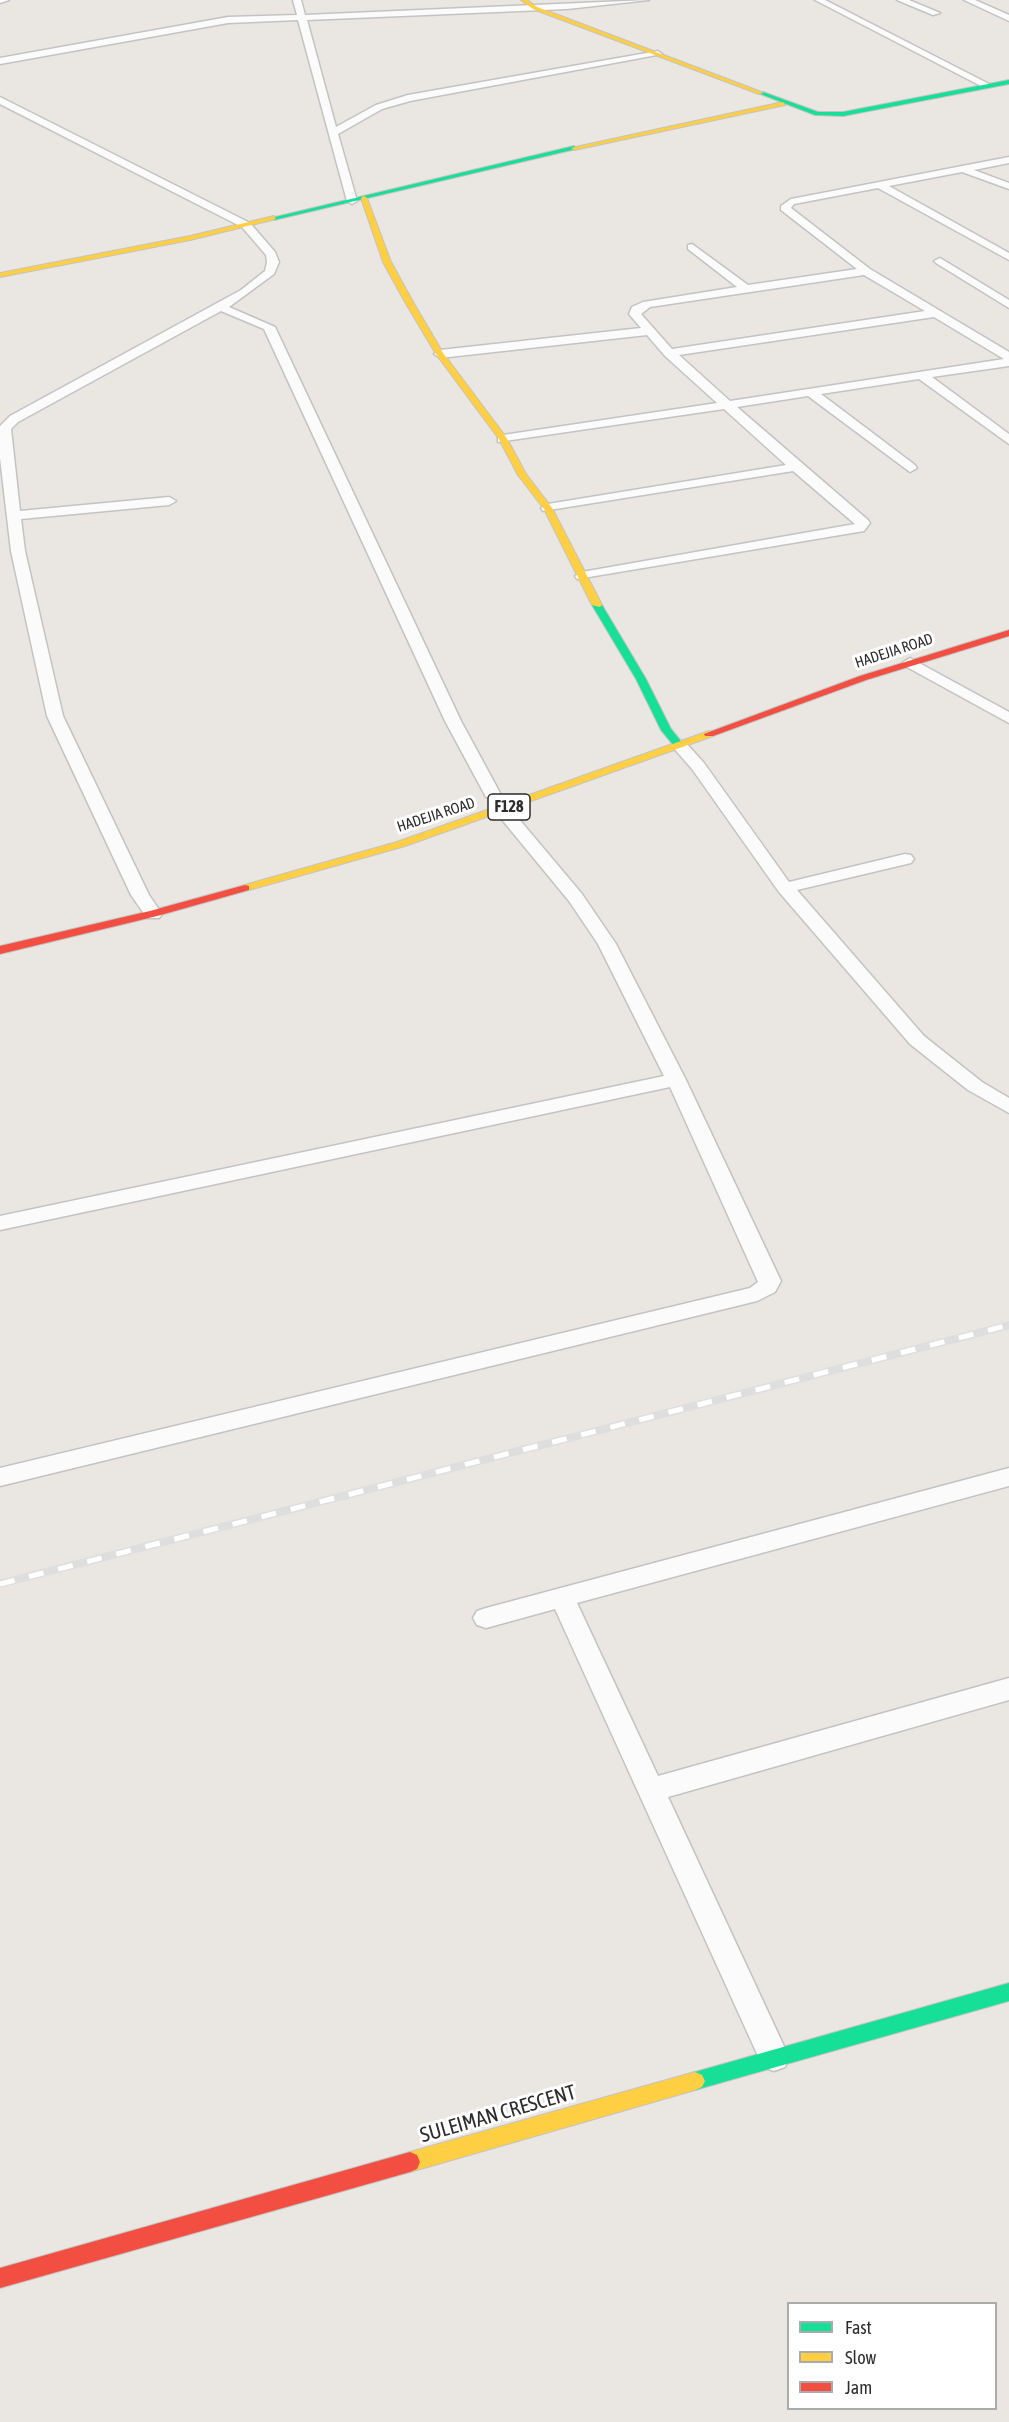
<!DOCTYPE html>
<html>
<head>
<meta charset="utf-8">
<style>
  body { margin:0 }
  #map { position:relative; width:1009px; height:2422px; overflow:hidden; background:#eae7e2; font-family:"Asap Condensed",sans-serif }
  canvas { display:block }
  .legend { position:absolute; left:787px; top:2302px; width:210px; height:108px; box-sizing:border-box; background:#fff; border:2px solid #ababab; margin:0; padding:8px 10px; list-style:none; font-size:18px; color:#2d2d2d }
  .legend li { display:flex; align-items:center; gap:12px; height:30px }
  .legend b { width:30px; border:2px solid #ababab }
</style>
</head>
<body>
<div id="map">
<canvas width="1009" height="2422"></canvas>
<ul class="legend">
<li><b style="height:8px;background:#16e098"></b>Fast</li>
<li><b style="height:8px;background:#ffcf43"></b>Slow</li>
<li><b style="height:8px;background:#f24e42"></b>Jam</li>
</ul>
</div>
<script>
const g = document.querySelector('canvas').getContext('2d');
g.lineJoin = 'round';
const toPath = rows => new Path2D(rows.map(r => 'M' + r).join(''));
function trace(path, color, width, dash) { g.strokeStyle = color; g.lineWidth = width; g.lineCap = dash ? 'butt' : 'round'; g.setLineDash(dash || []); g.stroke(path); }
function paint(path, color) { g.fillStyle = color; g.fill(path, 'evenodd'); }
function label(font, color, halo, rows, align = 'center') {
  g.font = font + ' "Asap Condensed",sans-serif'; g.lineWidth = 6; g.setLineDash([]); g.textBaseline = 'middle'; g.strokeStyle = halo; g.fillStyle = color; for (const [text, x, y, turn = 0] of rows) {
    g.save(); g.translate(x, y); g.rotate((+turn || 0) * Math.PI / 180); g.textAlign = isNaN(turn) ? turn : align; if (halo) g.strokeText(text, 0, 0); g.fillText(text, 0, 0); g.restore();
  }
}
const street = toPath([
  [0,0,9,0,0,3,0,0],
  [293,0,301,0,305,15,649,0,567,9,307,20,336,127,376,105,408,95,658,51,662,54,410,101,382,109,338,134,357,201,352,204,347,201,298,20,228,23,0,64,0,58,228,17,297,15,293,0],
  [815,0,825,0,991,85,983,87,815,0],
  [897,0,909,0,940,13,933,15,897,0],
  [964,0,975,0,1009,15,1009,21,964,0],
  [0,97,250,223,275,252,279,262,274,274,229,307,275,327,461,721,500,793,498,797,486,797,445,721,264,329,221,311,18,422,11,429,20,511,169,497,176,501,169,505,21,519,25,551,63,716,149,895,162,914,159,918,147,918,131,895,47,716,11,551,0,458,0,426,10,416,241,290,265,271,267,262,266,255,242,227,0,104,0,97],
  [1009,157,1009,163,974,170,1009,183,1009,189,962,172,889,186,1009,253,1009,260,878,188,794,204,791,208,870,269,1009,352,1009,366,932,377,1009,434,1009,444,919,379,821,394,915,465,917,468,910,472,808,396,737,407,868,520,870,523,864,531,577,579,575,576,582,572,855,524,793,471,543,511,541,508,548,504,786,465,724,409,498,442,498,436,503,435,717,403,665,356,647,335,440,358,434,354,440,350,641,328,629,314,632,307,643,302,737,287,688,249,688,245,692,244,748,285,857,269,781,210,781,206,791,199,1009,157],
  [864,275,925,311,672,349,641,314,650,307,864,275],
  [934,317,1004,359,730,401,679,355,934,317],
  [940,258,1009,300,1009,308,936,263,934,261,940,258],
  [910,658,1009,712,1009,723,905,666,902,663,910,658],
  [679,740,685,742,704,763,789,882,905,854,911,855,914,859,911,863,797,890,924,1036,982,1082,1009,1098,1009,1113,968,1090,910,1044,779,892,692,769,671,745,679,740],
  [502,805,508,806,582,894,616,944,686,1080,781,1281,775,1292,757,1301,0,1486,0,1468,750,1288,758,1282,670,1087,0,1230,0,1216,664,1076,598,944,569,901,494,810,502,805],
  [1009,1468,1009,1486,577,1603,658,1776,1009,1678,1009,1700,668,1797,789,2057,785,2067,774,2071,763,2067,555,1609,486,1628,477,1625,473,1618,477,1611,486,1608,1009,1468]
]);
const fast = toPath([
  [1009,80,1009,84,843,116,815,115,758,93,763,92,818,112,843,112,1009,80],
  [574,146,576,149,274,220,271,218,574,146],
  [597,602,602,605,646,679,671,729,684,745,683,747,675,747,661,730,636,679,592,605,597,602],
  [1009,1983,1009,2001,695,2090,688,2087,685,2081,688,2075,695,2072,1009,1983]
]);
const slow = toPath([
  [521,0,527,0,537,7,764,93,759,94,533,9,521,0],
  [783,102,785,105,574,150,571,148,783,102],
  [364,196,367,198,391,262,413,302,443,353,506,437,526,474,552,508,602,605,600,607,592,605,544,509,518,475,499,439,436,354,405,302,383,262,361,198,364,196],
  [274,216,276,219,190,240,0,277,0,273,190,236,274,216],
  [709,731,713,732,713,736,405,846,249,890,241,890,239,888,241,886,397,842,709,731],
  [695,2072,702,2075,705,2081,702,2087,695,2090,410,2172,403,2169,400,2162,403,2155,410,2152,695,2072]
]);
const jam = toPath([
  [1009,630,1009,636,866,680,713,736,705,736,704,734,860,676,1009,630],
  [245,885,249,886,249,890,157,916,0,954,0,946,150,911,245,885],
  [410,2152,417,2155,420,2162,417,2169,410,2172,0,2288,0,2268,410,2152]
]);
trace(street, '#c4c3c3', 3);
trace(fast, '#c4c3c3', 2);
trace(slow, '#c4c3c3', 2);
trace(jam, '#c4c3c3', 2);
paint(street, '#fcfbfb');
paint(fast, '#16e098');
paint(slow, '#ffcf43');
paint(jam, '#f24e42');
const rail = toPath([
  [0,1584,1009,1325]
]);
trace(rail, '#dfdedf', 8);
trace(rail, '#fff', 5, [15]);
label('15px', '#2d2d2d', '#fff', [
  ["HADEJIA ROAD",894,651,-18],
  ["HADEJIA ROAD",436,815,-18]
]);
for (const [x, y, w] of [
  [509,807,42]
]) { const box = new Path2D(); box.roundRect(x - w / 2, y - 13, w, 26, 4.5); g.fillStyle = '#fff'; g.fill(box); trace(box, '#2d2d2d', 1.5); }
label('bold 16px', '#2d2d2d', null, [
  ["F128",509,807]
]);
label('21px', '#2d2d2d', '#fff', [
  ["SULEIMAN CRESCENT",498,2114,-16]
]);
</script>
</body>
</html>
